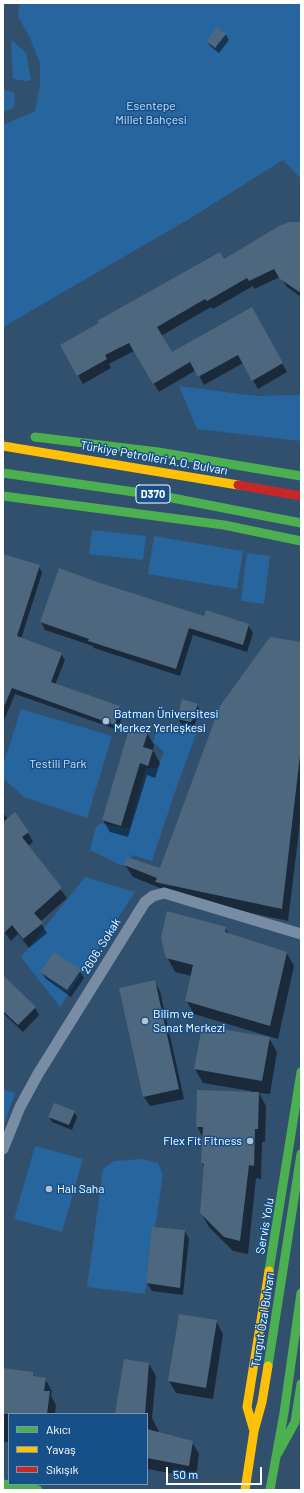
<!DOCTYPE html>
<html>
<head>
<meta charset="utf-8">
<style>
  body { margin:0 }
  #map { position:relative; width:304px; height:1493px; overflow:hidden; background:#31506e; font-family:Barlow,sans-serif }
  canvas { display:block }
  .frame { position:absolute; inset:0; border:4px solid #fff; pointer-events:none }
  .legend { position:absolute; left:8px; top:1413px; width:140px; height:72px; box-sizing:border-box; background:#175088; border:1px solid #7496b8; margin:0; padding:5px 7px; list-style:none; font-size:12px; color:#fff }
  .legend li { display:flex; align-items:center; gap:8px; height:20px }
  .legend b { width:20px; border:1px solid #7496b8 }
  .scale { position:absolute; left:166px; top:1467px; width:96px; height:18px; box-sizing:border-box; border:2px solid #fff; border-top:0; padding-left:5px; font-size:12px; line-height:14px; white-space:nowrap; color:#fff; -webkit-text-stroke:3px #175088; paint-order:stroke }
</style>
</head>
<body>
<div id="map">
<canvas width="304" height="1493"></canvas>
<div class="frame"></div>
<ul class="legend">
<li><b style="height:5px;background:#4caf50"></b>Akıcı</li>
<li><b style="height:5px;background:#ffc107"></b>Yavaş</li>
<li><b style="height:5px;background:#c62828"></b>Sıkışık</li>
</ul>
<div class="scale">50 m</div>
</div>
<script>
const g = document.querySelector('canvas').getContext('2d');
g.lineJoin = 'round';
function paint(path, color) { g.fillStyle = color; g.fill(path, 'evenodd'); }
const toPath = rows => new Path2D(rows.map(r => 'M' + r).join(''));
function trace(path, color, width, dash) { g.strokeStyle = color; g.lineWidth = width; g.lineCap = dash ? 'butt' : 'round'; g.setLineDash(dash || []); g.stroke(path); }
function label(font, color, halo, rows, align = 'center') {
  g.font = font + ' Barlow,sans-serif'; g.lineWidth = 3; g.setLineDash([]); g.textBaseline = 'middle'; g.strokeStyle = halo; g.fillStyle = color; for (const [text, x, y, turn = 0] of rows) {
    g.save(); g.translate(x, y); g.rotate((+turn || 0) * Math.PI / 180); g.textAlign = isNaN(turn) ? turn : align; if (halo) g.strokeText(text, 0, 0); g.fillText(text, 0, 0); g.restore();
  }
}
paint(toPath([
  [20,3,301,3,301,179,283,160,189,219,3,327,3,125,35,111,40,85,40,63,29,36,18,16],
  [12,40,26,53,31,80,26,81,13,79,11,46],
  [3,90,14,92,15,101,13,108,3,112],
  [179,386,256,396,301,395,301,441,197,429],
  [92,530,146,536,143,560,89,554],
  [154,536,243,551,237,589,148,574],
  [247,553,270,556,264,604,241,601],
  [21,709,112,736,87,818,24,797,3,778,3,766],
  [170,724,199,726,177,786,152,861,132,855,129,865,120,865,90,850,96,827,101,823,129,829,146,768,157,768,164,752,153,742,156,732],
  [85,877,135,892,60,1007,21,957],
  [3,1090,15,1093,3,1128],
  [35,1146,83,1159,62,1232,14,1219],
  [141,1159,158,1163,163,1175,145,1294,87,1287,103,1169,114,1161]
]), '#27659e');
paint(toPath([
  [217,28,226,35,229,40,219,53,210,46,207,41],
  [301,223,301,297,287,287,280,277,254,289,253,286,213,309,211,307,161,336,172,353,251,308,287,372,258,389,243,363,204,385,196,370,159,392,134,351,109,364,111,368,83,384,61,345,224,260],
  [3,555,39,566,42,573,21,639,61,654,65,660,55,685,119,707,123,713,118,730,15,694,3,723],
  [93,582,205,617,248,625,253,633,247,652,193,635,180,676,94,648,93,646,45,630,41,622],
  [301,643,301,814,288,921,163,894,160,888,133,877,125,865,161,869],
  [197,705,200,710,194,727,181,724,178,718],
  [147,733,154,745,153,750,160,763,155,778,147,775,128,837,110,832,103,820],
  [3,813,8,819,28,833,33,842,28,846,67,898,40,922,47,933,29,948,18,934,11,941,3,930],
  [225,928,229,934,286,952,294,966,278,1039,194,1014,186,1000,192,976,175,972,167,957],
  [80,971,84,978,71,997,46,979,41,972],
  [3,976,35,1008,39,1015,23,1032,3,1013],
  [154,981,160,991,184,1099,150,1106,144,1097,120,989],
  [269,1038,277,1052,270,1094,259,1093,266,1106,265,1142,262,1142,261,1179,256,1178,248,1254,233,1251,209,1227,201,1213,205,1168,202,1163,203,1138,197,1126,251,1091,203,1083,195,1069],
  [74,1112,77,1117,72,1130,52,1122,49,1117],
  [185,1231,189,1239,183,1295,152,1291,147,1283],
  [216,1321,223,1334,213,1399,176,1393,169,1381],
  [149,1364,156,1376,152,1418,160,1434,192,1442,199,1454,196,1478,147,1469,147,1414,117,1414],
  [3,1369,32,1373,35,1378,45,1379,52,1391,51,1396,56,1405,55,1414,9,1414,9,1442,3,1442]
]), '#0007');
paint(toPath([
  [217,27,226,34,215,48,206,41],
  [290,222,301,222,301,293,280,279,274,269,249,281,247,278,207,301,205,299,157,327,172,352,252,307,283,363,252,381,238,355,198,377,190,362,153,384,129,343,105,355,107,359,77,376,60,345,99,323,97,321,220,252,224,259,279,226],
  [3,554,40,565,17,636,62,653,51,682,120,706,115,725,12,688,3,709],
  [59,568,94,581,204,616,206,610,249,624,243,645,189,628,176,669,88,641,89,639,40,622],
  [270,637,301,642,301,747,282,909,155,882,157,878,124,865,127,857,160,868,220,706],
  [182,699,198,704,191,722,177,719],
  [130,726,148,732,143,747,153,750,148,766,140,763,121,826,102,820],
  [15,812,29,832,22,837,62,888,34,913,43,923,23,939,12,925,3,934,3,822],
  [167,911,226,927,225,932,287,952,270,1026,185,1001,193,965,166,958,161,938],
  [54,952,81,970,67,990,40,972],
  [3,975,36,1007,18,1025,3,1011],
  [155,980,179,1089,143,1097,119,988],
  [202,1026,270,1037,262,1081,194,1069],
  [197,1090,259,1092,258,1129,255,1129,254,1166,249,1165,240,1241,224,1237,200,1213,204,1164,201,1163,203,1127,196,1127],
  [54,1103,75,1111,69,1125,48,1117],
  [152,1227,185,1230,180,1288,146,1283],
  [179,1314,217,1320,206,1388,168,1381],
  [124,1359,149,1363,145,1414,115,1414],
  [3,1368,33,1372,33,1376,46,1378,44,1391,50,1391,47,1414,3,1414],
  [147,1429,193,1441,189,1466,147,1458]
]), '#4d677f');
trace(toPath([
  [3,1149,20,1107,38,1074,145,902,153,896,164,893,301,934]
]), '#788da4', 11);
trace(toPath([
  [35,437,158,452,301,476],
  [3,473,162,496,301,523],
  [3,496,224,525,301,541],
  [269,1271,301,1072],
  [268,1366,301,1154],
  [278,1453,295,1422,301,1384],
  [3,1484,38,1490],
  [270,1490,284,1413,301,1293]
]), '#4caf50', 9);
trace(toPath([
  [3,446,238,485],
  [254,1431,247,1407,269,1271],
  [245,1490,254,1431,262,1402,268,1366]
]), '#ffc107', 9);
trace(toPath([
  [238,485,301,496]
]), '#c62828', 9);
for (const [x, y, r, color] of [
  [106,721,4,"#b7c2cc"],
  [145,1021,4,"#b7c2cc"],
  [250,1141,4,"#b7c2cc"],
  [49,1189,4,"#b7c2cc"]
]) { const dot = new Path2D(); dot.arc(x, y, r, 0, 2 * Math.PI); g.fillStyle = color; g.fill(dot); trace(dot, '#175088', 1.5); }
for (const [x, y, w] of [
  [153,494,34]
]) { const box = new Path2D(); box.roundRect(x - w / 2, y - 9, w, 18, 3); g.fillStyle = '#175088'; g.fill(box); trace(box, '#fff', 1); }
label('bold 11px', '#fff', null, [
  ["D370",153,494]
]);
label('12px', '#c3e0fa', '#175088', [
  ["Esentepe",151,106],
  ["Millet Bahçesi",151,120],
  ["Testili Park",58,764]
]);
label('12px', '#fff', '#175088', [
  ["Türkiye Petrolleri A.O. Bulvarı",154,458,10],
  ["2606. Sokak",101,946,-58],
  ["Servis Yolu",265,1226,-80],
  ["Turgut Özal Bulvarı",263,1320,-81]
]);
label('12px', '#fff', '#175088', [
  ["Batman Üniversitesi",114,714],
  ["Merkez Yerleşkesi",114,728],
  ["Bilim ve",153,1014],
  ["Sanat Merkezi",153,1028],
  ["Flex Fit Fitness",242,1141,"right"],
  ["Halı Saha",57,1189]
], 'left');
</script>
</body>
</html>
